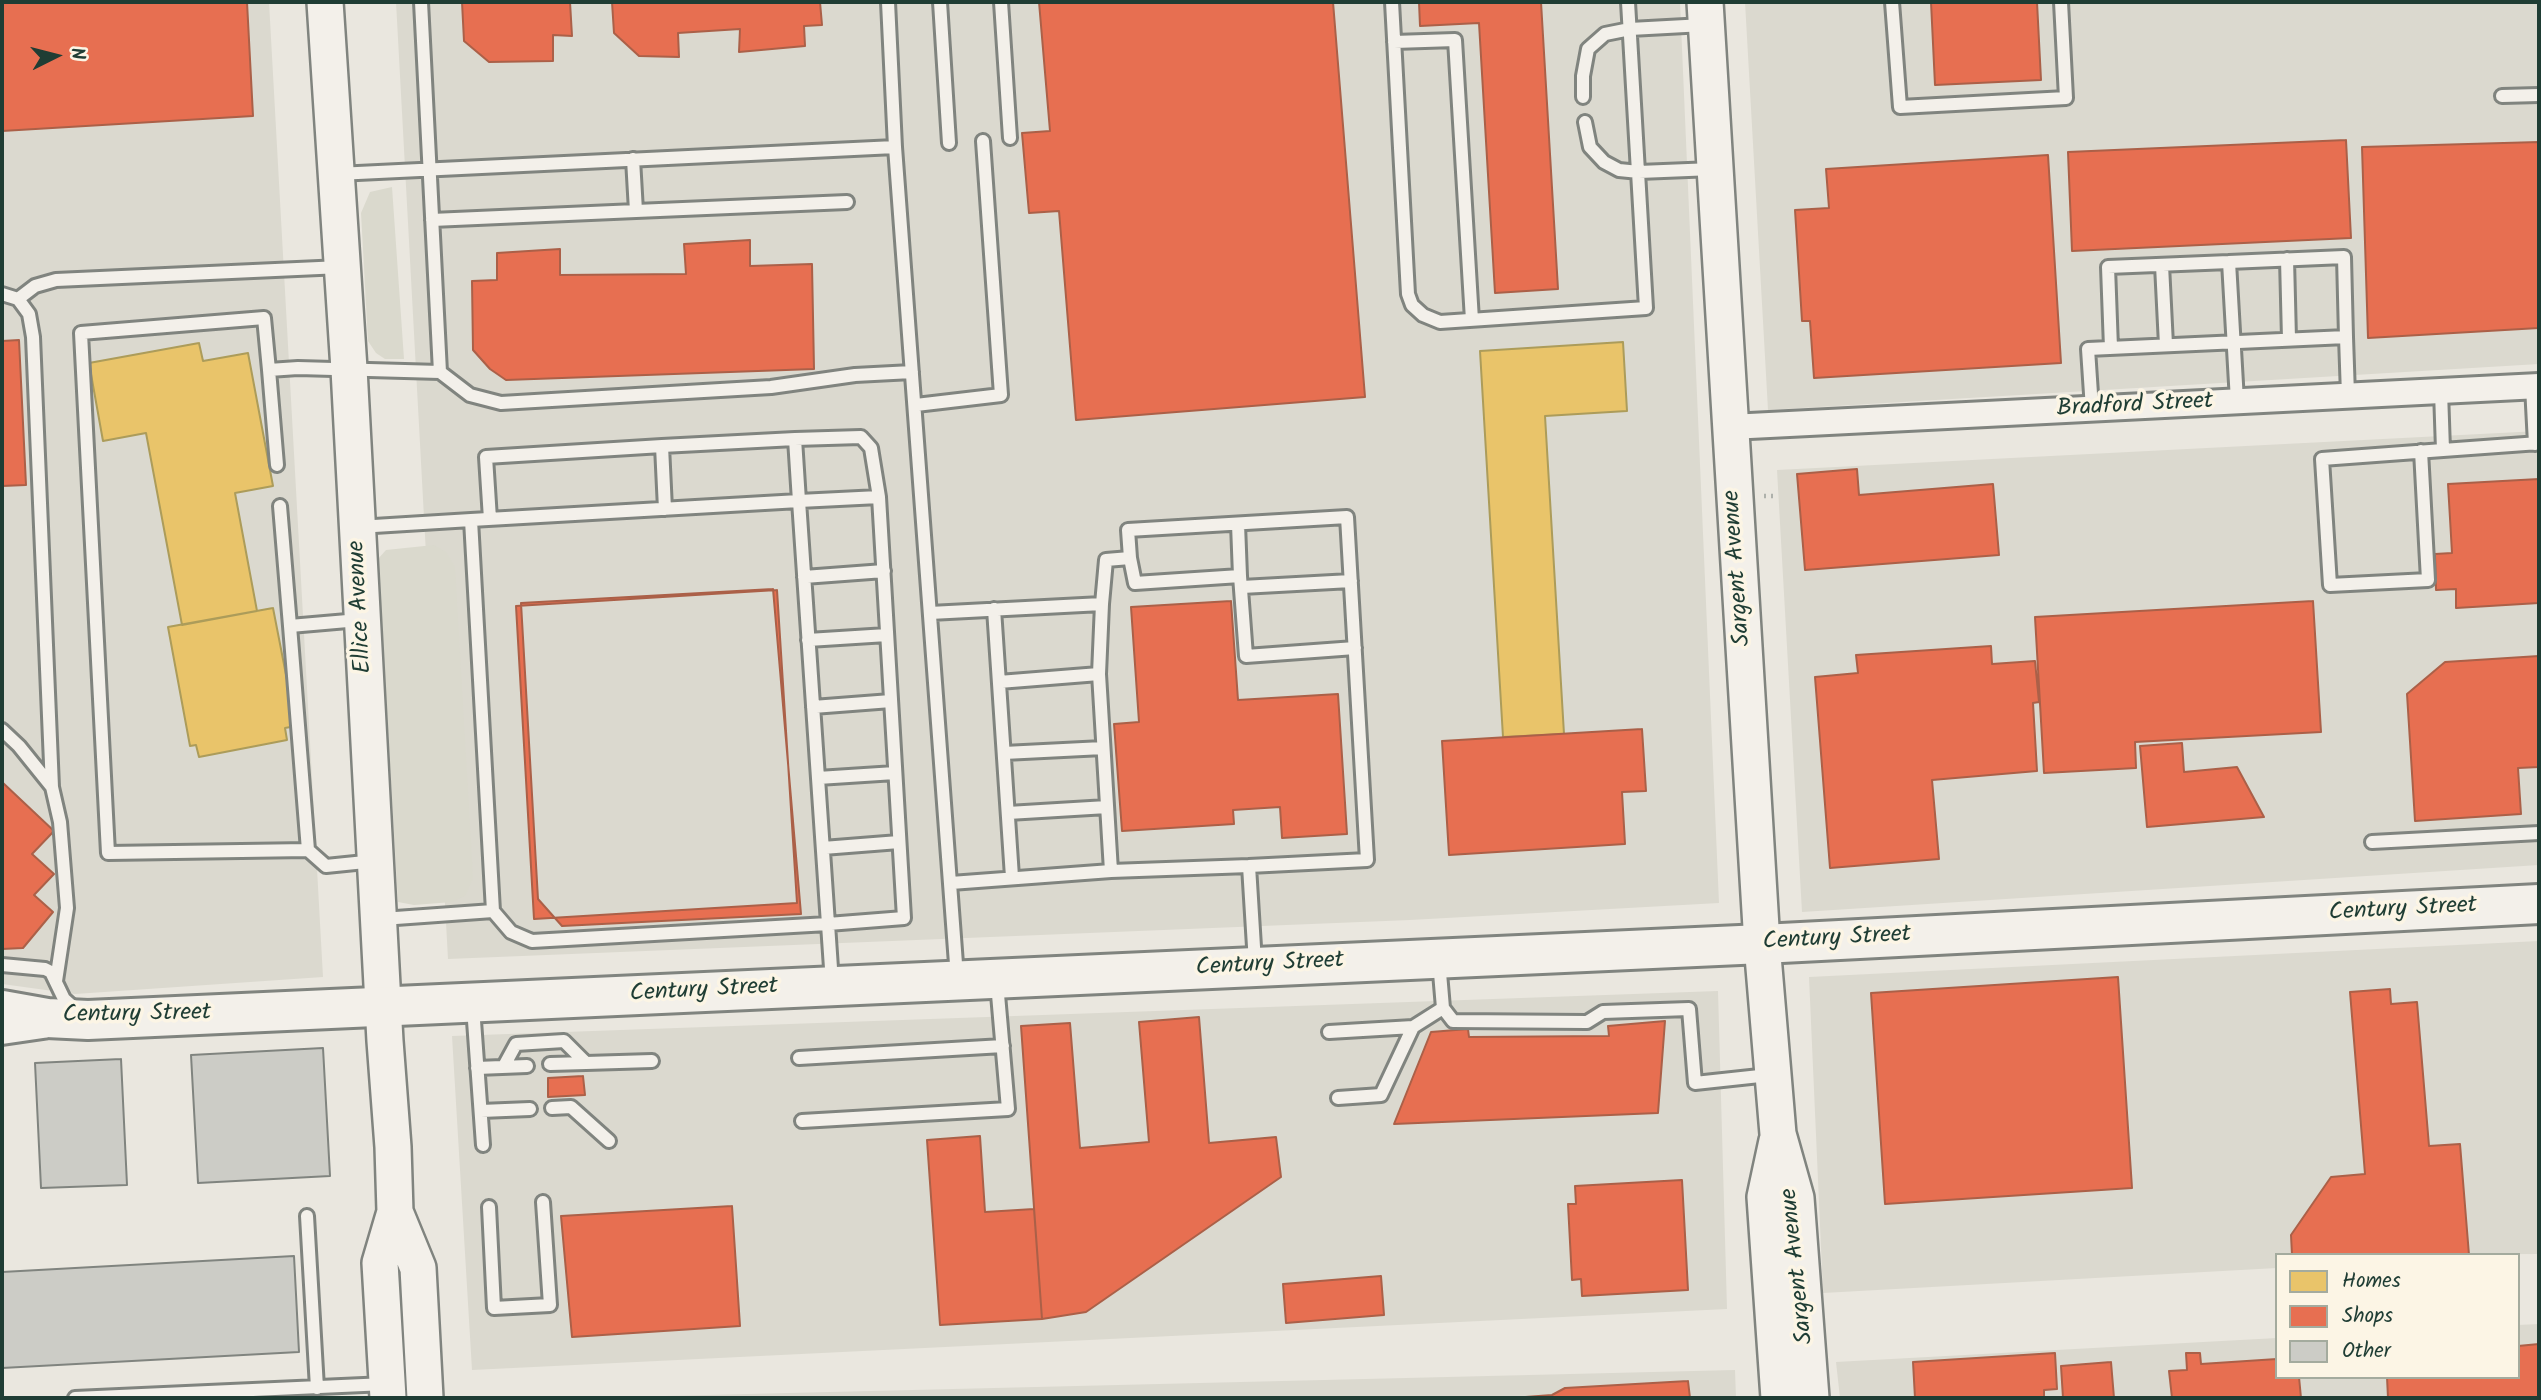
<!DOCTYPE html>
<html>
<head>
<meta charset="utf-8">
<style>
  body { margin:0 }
  #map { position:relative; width:2541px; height:1400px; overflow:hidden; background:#eae7df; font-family:Kalam,sans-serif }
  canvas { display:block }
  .frame { position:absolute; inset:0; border:4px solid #1f3d34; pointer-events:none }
  .legend { position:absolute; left:2275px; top:1253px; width:245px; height:126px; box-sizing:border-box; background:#fcf5e5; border:2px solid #a4ab9e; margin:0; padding:9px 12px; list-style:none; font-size:21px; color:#1f3d34 }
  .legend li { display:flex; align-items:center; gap:14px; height:35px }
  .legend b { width:35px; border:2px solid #a4ab9e }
  .north { position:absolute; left:21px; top:21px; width:70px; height:70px; -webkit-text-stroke:5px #fcf5e5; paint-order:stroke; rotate:84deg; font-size:19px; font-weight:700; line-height:28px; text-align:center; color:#1f3d34 }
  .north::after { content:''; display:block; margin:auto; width:24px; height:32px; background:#1f3d34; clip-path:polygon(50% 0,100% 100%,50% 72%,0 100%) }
</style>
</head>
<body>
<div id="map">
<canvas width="2541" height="1400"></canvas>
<div class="frame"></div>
<ul class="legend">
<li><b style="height:19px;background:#e9c46a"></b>Homes</li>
<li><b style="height:19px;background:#e76f51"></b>Shops</li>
<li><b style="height:19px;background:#ccccc6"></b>Other</li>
</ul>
<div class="north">N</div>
</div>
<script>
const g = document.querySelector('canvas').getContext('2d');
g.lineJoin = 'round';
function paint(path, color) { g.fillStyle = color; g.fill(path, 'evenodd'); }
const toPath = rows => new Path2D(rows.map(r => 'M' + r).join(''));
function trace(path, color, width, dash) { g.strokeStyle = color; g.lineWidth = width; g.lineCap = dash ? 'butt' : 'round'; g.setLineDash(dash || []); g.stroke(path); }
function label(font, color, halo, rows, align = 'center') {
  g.font = font + ' Kalam,sans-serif'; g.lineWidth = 7; g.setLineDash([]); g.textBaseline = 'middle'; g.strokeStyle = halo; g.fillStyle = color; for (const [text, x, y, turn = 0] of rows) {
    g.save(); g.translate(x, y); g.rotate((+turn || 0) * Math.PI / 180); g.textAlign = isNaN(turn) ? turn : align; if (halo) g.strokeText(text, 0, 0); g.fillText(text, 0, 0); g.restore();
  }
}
paint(toPath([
  [2,2,269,2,323,977,75,994,2,984],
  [396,2,1680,2,1719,903,1410,920,448,959],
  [1745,2,2539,2,2539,364,1768,410],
  [2539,431,2539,865,1802,912,1777,470],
  [2539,941,2539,1254,2277,1255,2277,1268,1823,1293,1809,977],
  [1718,991,1727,1309,472,1370,452,1036],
  [2539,1324,2539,1398,1840,1398,1836,1362,2277,1338,2277,1377,2518,1377,2518,1325],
  [1735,1370,1736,1398,583,1398]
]), '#dbd9cf');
paint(toPath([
  [392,187,404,359,385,359,376,353,368,341,361,213,370,192],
  [434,545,446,552,455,567,473,878,465,896,452,902,414,905,398,902,378,559,386,550]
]), '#dad9cd');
const homes = toPath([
  [1623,342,1627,411,1545,416,1564,734,1503,737,1480,351,1623,342],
  [199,343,203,361,248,353,273,486,235,493,257,611,182,625,146,433,103,441,89,363,199,343],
  [273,608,296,726,285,728,287,740,199,757,196,745,190,746,168,627,273,608]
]);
paint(homes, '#e9c46a');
trace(homes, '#ac9c5a', 2);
const shops = toPath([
  [2,2,247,2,253,116,2,131,2,2],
  [462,2,570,2,572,36,553,35,553,61,489,62,464,41,462,2],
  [612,2,820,2,822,25,804,26,805,46,739,52,740,29,678,33,679,57,639,56,614,33,612,2],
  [1039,2,1333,2,1365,397,1076,420,1059,211,1029,213,1022,133,1050,131,1039,2],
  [1419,2,1541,2,1558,289,1495,293,1479,23,1420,26,1419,2],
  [1931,2,2037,2,2041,80,1935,85,1931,2],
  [2346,140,2351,238,2072,251,2068,152,2346,140],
  [2539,142,2539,328,2368,338,2362,147,2539,142],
  [2048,155,2061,363,1814,378,1810,321,1802,321,1795,210,1829,208,1826,169,2048,155],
  [750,240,750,266,812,264,814,369,506,380,490,369,473,350,472,281,497,280,497,253,560,249,560,275,686,274,684,244,750,240],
  [19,340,26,485,2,486,2,341,19,340],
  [1857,469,1859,495,1993,484,1999,555,1805,570,1797,474,1857,469],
  [2539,479,2539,603,2456,608,2456,589,2436,590,2435,554,2452,553,2448,484,2539,479],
  [773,589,801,914,562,926,538,899,521,603,773,589],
  [777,590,797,903,534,919,516,606,777,590],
  [1231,601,1238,700,1338,694,1347,834,1282,838,1280,807,1233,810,1234,824,1122,831,1114,724,1139,722,1131,607,1231,601],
  [2313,601,2321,732,2135,742,2136,768,2044,773,2035,617,2313,601],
  [1991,646,1992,664,2035,661,2039,702,2033,703,2037,771,1932,780,1939,859,1830,868,1815,677,1858,673,1856,655,1991,646],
  [2539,656,2539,767,2518,768,2521,814,2415,821,2407,694,2445,662,2539,656],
  [1642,729,1646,791,1622,792,1625,844,1449,855,1442,741,1642,729],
  [2182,743,2184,772,2237,767,2264,817,2147,827,2140,746,2182,743],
  [2,782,54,831,32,854,54,874,34,895,53,912,23,948,2,949,2,782],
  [2118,977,2132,1188,1885,1204,1871,993,2118,977],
  [2390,989,2391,1004,2417,1002,2429,1146,2460,1144,2469,1255,2292,1255,2291,1235,2331,1177,2365,1174,2350,992,2390,989],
  [1199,1017,1209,1143,1276,1137,1281,1177,1086,1312,1042,1319,1021,1026,1070,1023,1080,1148,1149,1142,1139,1022,1199,1017],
  [1665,1021,1658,1113,1394,1124,1431,1032,1468,1029,1469,1037,1609,1036,1608,1026,1665,1021],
  [583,1076,585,1095,548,1097,548,1078,583,1076],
  [980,1136,985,1212,1034,1209,1042,1319,940,1325,927,1140,980,1136],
  [1682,1180,1688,1290,1582,1296,1581,1279,1572,1280,1568,1204,1576,1204,1575,1186,1682,1180],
  [732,1206,740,1326,572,1337,561,1216,732,1206],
  [1381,1276,1384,1315,1286,1323,1283,1284,1381,1276],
  [2539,1344,2539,1398,2388,1398,2387,1377,2518,1377,2518,1346,2539,1344],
  [2055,1353,2057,1389,2044,1390,2044,1398,1915,1398,1913,1362,2055,1353],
  [2186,1353,2200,1353,2201,1364,2277,1359,2277,1377,2299,1377,2301,1398,2172,1398,2169,1371,2187,1370,2186,1353],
  [2111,1362,2114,1398,2063,1398,2061,1366,2111,1362],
  [1688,1381,1690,1398,1512,1398,1552,1395,1565,1388,1688,1381]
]);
paint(shops, '#e76f51');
trace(shops, '#ab6048', 2);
const building = toPath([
  [323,1048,330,1176,198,1183,191,1055,323,1048],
  [121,1059,127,1185,41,1188,35,1063,121,1059],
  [294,1256,299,1352,2,1368,2,1272,294,1256]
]);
paint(building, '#ccccc6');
trace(building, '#80847f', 2);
const service = toPath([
  [940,2,949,143],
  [1001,2,1010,138],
  [1392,2,1408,294,1412,305,1423,315,1440,322,1646,308,1628,2],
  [1892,2,1900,107,2066,98,2061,2],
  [1394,42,1455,40,1472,320],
  [2502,96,2539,95],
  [1583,97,1583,76,1588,49,1605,34,1630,29,1704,25],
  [1585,122,1590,147,1604,162,1619,170,1639,172,1713,169],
  [895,147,957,977],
  [337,174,895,147,888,2],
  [636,211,847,202],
  [432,220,636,211,633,159],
  [2287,259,2289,339],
  [2162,265,2166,345],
  [2,294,18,299,29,314,33,337,52,787],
  [18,299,35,286,56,280,341,267],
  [2111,348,2108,267,2229,262],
  [269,370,277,465],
  [440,372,470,395,501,403,771,387,855,375,912,372],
  [2532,386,2535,444],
  [2441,391,2443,450],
  [2237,401,2229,262,2344,257,2346,337],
  [916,405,1001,395,983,141],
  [2092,409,2088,349,2346,337,2348,395],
  [662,446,665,509],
  [2421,451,2428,580,2330,585,2322,459,2443,450,2539,443],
  [280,506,290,626],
  [490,519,486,457,662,446,795,439,799,501,879,497],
  [471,520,799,501,828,924,904,918,879,497,871,448,861,437,795,439],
  [358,527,471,520,493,911,382,919],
  [1130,558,1135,583,1240,576,1238,524],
  [1240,576,1246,656,1355,648],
  [804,577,884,571],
  [1242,587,1351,581],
  [1102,604,1106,560,1130,558,1128,530,1347,517,1367,860,1249,866],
  [994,609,1012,877],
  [930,613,1102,604,1099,674,1111,871],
  [359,620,290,626,308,850,326,866,375,861],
  [808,640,887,635],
  [999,682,1099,674],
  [813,707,891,701],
  [2,730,19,746,52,787,60,822,67,908,56,981],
  [1004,753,1103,748],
  [818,778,895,773],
  [1008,813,1107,807],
  [2372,842,2539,833],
  [823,848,899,842],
  [308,850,108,853,81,333,264,318,269,370,298,368,440,372,421,2],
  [951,883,1111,871,1249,866,1255,963],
  [493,911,511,932,532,941,828,924,832,983],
  [1439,961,1443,1008,1453,1021,1587,1022,1603,1012,1689,1009,1695,1083,1769,1075],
  [2,965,45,969,51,972,64,999,74,1008],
  [473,1007,483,1145],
  [1329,1032,1413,1027,1443,1008],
  [799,1058,1003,1046],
  [550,1064,586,1063],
  [504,1066,516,1044,564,1041,586,1063,652,1061],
  [477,1068,527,1066],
  [1338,1098,1381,1095,1413,1027],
  [552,1108,571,1107,609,1141],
  [481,1111,530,1109],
  [802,1121,1008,1109,997,983],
  [489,1207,494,1308,550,1305,543,1202],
  [307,1216,317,1388],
  [75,1398,386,1384]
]);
const minor = toPath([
  [1730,427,2539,386],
  [2,1032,43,1026]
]);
const secondary = toPath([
  [325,2,349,369,385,1041,393,1147,395,1212,380,1263,388,1398],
  [1705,2,1762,944,1778,1134,1796,1198,1811,1398],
  [1777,1141,1765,1197,1779,1398],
  [395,1212,418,1268,425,1398]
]);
const primary = toPath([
  [2,1010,47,1018,88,1020,1762,944,2539,904]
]);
trace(service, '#80847f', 18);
trace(minor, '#80847f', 30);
trace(secondary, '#80847f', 40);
trace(primary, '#80847f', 44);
trace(toPath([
  [1764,496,1777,496]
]), '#aeb1ab', 4.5, [2, 5]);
trace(service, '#f3f0ea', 12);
trace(minor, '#f3f0ea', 24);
trace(secondary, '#f3f0ea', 35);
trace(primary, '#f3f0ea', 38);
label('24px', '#1f3d34', '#fcf5e5', [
  ["Bradford Street",2135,407,-3],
  ["Sargent Avenue",1739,568,-94],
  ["Ellice Avenue",362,607,-93],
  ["Century Street",2403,911,-3],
  ["Century Street",1837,940,-3],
  ["Century Street",1270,966,-3],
  ["Century Street",704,992,-3],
  ["Century Street",137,1016,-1],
  ["Sargent Avenue",1799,1266,-96]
]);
</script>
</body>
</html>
